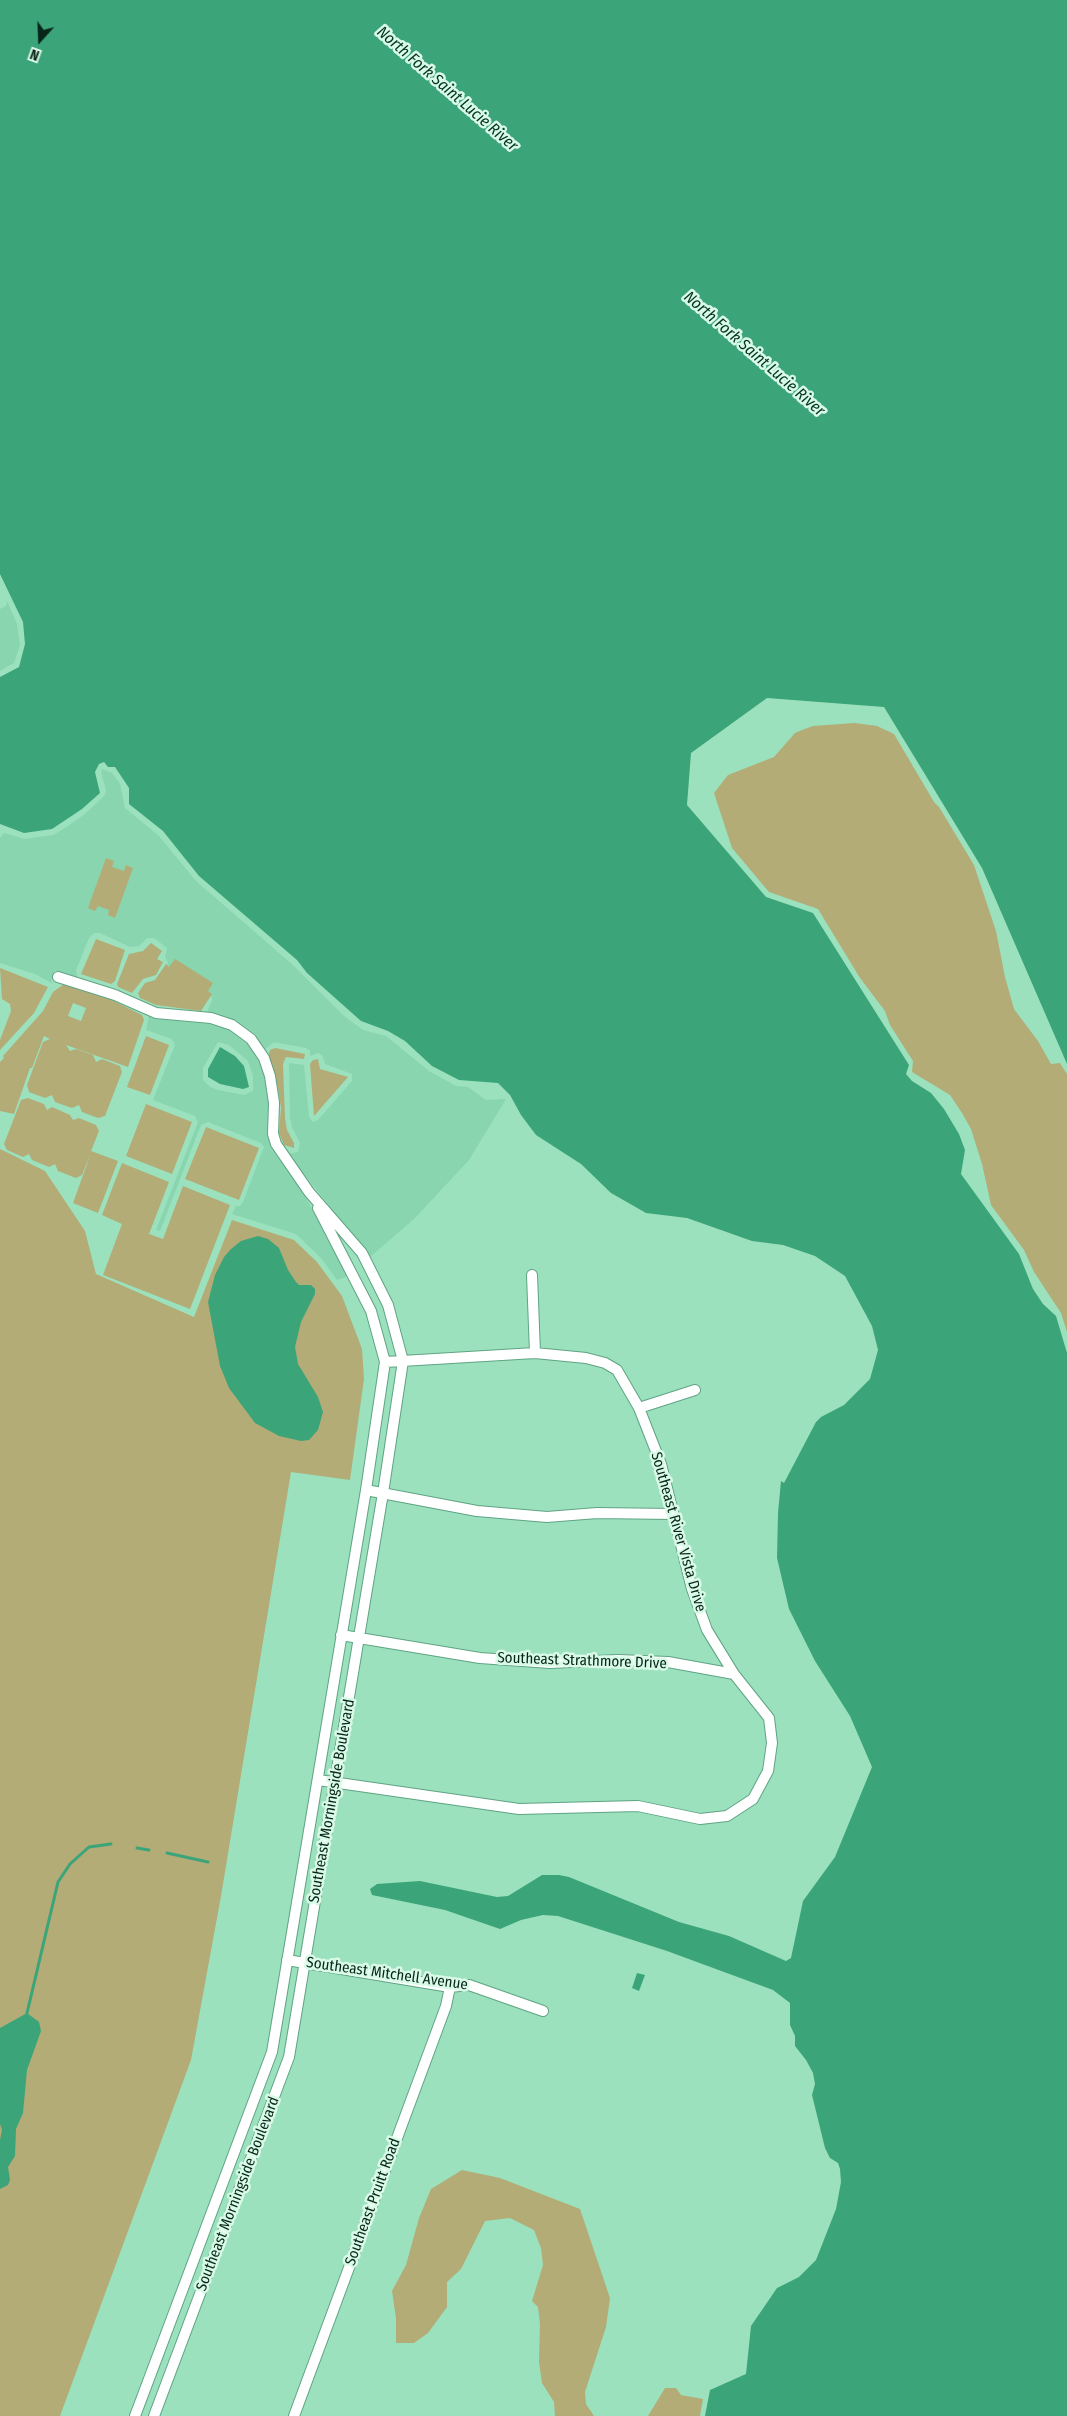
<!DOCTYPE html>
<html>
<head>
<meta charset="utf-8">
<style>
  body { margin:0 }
  #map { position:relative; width:1067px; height:2416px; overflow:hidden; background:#9be1be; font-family:"Fira Sans Condensed",sans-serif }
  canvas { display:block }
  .north { position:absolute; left:15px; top:15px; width:50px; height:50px; -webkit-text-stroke:4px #d8fae7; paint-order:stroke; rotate:200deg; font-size:14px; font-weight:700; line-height:20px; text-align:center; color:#082519 }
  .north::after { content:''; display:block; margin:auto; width:18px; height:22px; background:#082519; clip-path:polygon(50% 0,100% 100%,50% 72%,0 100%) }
</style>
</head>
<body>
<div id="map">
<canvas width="1067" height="2416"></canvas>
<div class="north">N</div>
</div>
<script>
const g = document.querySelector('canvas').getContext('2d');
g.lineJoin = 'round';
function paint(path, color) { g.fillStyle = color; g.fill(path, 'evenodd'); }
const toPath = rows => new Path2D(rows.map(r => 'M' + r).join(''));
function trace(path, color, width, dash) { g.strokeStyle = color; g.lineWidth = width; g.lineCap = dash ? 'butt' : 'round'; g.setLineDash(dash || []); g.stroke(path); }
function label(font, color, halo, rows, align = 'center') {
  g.font = font + ' "Fira Sans Condensed",sans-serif'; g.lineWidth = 5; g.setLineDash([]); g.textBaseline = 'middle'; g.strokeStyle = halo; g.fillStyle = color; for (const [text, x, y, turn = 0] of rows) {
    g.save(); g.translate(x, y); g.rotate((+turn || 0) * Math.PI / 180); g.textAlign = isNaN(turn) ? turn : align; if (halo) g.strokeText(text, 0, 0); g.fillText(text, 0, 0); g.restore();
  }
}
paint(toPath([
  [7,601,17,624,20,645,14,663,0,671,0,609,6,606],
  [102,769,112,773,120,784,125,808,159,836,196,881,293,965,344,1016,363,1030,386,1036,429,1071,456,1086,468,1087,486,1100,506,1099,469,1160,414,1219,370,1257,288,1154,298,1152,300,1143,292,1127,290,1117,289,1063,304,1065,309,1117,313,1122,318,1120,352,1081,352,1074,325,1064,322,1055,318,1053,310,1056,310,1051,306,1048,274,1042,265,1049,255,1034,235,1020,207,1012,212,1000,211,995,166,968,168,962,165,957,167,948,154,938,147,938,139,946,130,947,100,933,94,933,89,938,76,970,77,977,55,970,51,981,53,984,35,974,0,963,0,838,4,833,24,839,53,835,65,828,85,814,105,795,106,790,101,773],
  [149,1016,155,1019,210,1024,229,1030,247,1044,259,1062,265,1078,269,1104,268,1135,271,1148,305,1196,348,1276,337,1280,321,1258,296,1234,232,1214,236,1206,240,1206,243,1202,264,1147,261,1143,208,1122,201,1125,160,1231,156,1230,198,1122,195,1116,153,1100,175,1045,172,1039,146,1030],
  [218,1042,229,1045,248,1061,253,1076,253,1091,244,1095,218,1090,210,1087,203,1080,203,1068]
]), '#88d5af');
paint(toPath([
  [855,723,877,726,894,734,934,802,939,807,974,865,996,931,1005,977,1014,1009,1038,1041,1051,1064,1060,1063,1067,1074,1067,1332,1061,1313,1034,1272,1024,1250,991,1205,982,1164,971,1129,962,1113,950,1095,912,1072,913,1061,890,1025,885,1011,860,978,818,909,769,892,732,848,714,793,728,775,774,757,795,733,802,730,813,726],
  [106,858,114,861,112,867,124,871,126,865,133,868,115,918,108,915,109,910,98,906,95,911,88,908],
  [96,939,125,950,115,981,111,984,81,974],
  [151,943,162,951,157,959,163,962,156,975,143,979,132,993,118,987,117,984,129,954,143,951],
  [175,959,213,983,208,991,212,994,201,1011,156,1005,140,998,138,993,145,983,155,980,166,964,169,967],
  [0,968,48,987,34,1013,0,1050,0,1040,11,1011,10,1004,2,999],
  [64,984,106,997,142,1015,144,1020,128,1067,66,1045,70,1051,76,1049,93,1055,96,1062,102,1059,120,1066,122,1072,105,1116,98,1118,82,1112,79,1105,72,1108,55,1102,52,1095,45,1098,29,1092,27,1085,43,1042,50,1039,44,1036,32,1068,30,1068,14,1114,0,1111,0,1062,4,1058,3,1056,43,1011,53,992],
  [73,1003,86,1008,81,1021,68,1016],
  [146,1036,169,1045,150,1095,127,1087],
  [275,1048,305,1054,304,1059,286,1057,283,1064,285,1118,287,1130,294,1143,294,1148,284,1145,279,1133,281,1108,278,1087,268,1057,270,1050],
  [318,1059,320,1069,348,1077,314,1116,310,1064,313,1060],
  [28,1098,44,1104,47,1110,52,1107,70,1115,73,1120,79,1118,96,1125,99,1131,91,1151,118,1161,98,1213,73,1203,91,1153,82,1175,76,1178,58,1171,55,1164,49,1167,32,1160,29,1154,23,1157,7,1150,4,1144,21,1100],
  [146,1104,192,1122,172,1174,126,1156],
  [206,1127,259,1148,239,1200,185,1179],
  [0,1149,45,1171,85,1231,96,1274,194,1317,232,1220,294,1240,317,1262,342,1296,362,1349,364,1379,350,1480,291,1472,221,1896,191,2060,60,2416,0,2416],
  [122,1163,169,1182,149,1234,163,1239,183,1186,230,1205,190,1309,103,1275,122,1224,102,1215],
  [462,2170,500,2178,580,2209,610,2298,606,2327,585,2392,586,2404,594,2416,555,2416,554,2402,542,2383,539,2362,540,2324,538,2307,532,2301,543,2265,541,2248,534,2230,510,2218,485,2221,461,2269,447,2282,447,2307,428,2333,414,2343,396,2343,396,2318,392,2291,406,2265,419,2218,431,2189],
  [665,2388,676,2388,681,2395,703,2399,700,2416,648,2416]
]), '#b3ac76');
paint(toPath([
  [0,0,1067,0,1067,1064,982,868,884,707,767,698,691,753,687,805,766,897,813,913,909,1065,906,1074,912,1081,931,1093,944,1109,959,1134,965,1150,961,1174,1019,1254,1033,1289,1043,1304,1056,1316,1067,1353,1067,2416,705,2416,710,2390,746,2374,751,2326,777,2288,799,2277,816,2260,836,2209,841,2182,840,2169,838,2163,830,2158,825,2148,812,2095,815,2084,813,2073,806,2060,795,2046,795,2036,790,2025,790,2003,773,1990,667,1951,558,1916,543,1915,521,1920,500,1929,445,1910,372,1895,370,1889,377,1884,420,1881,497,1897,508,1896,542,1875,559,1875,569,1877,679,1922,729,1936,786,1961,791,1958,803,1901,835,1857,872,1767,850,1716,815,1661,789,1609,777,1558,778,1513,781,1481,784,1483,816,1422,821,1417,844,1405,870,1379,878,1350,872,1326,845,1276,815,1256,783,1245,752,1241,687,1218,646,1213,611,1193,581,1164,536,1135,521,1115,510,1095,498,1083,459,1080,432,1066,405,1041,388,1031,361,1021,307,973,297,960,199,876,163,831,129,804,129,788,115,767,108,767,104,762,99,764,95,772,100,793,82,809,52,829,24,833,0,824,0,677,19,667,25,644,23,622,0,574],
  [220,1047,235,1056,244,1066,249,1087,243,1089,220,1084,208,1077,208,1069],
  [258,1236,268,1239,279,1248,288,1270,296,1282,299,1285,311,1285,315,1289,315,1294,301,1322,295,1347,298,1364,318,1397,323,1412,318,1430,309,1440,301,1441,279,1436,255,1423,229,1388,220,1366,208,1302,215,1275,224,1257,231,1249,241,1241],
  [637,1973,645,1975,639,1991,632,1988],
  [27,2013,39,2022,41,2031,27,2070,23,2113,16,2129,15,2156,8,2167,10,2180,8,2185,0,2189,0,2140,2,2130,0,2124,0,2028]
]), '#3ca479');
trace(toPath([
  [137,1848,149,1850],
  [167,1853,208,1862],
  [27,2013,58,1882,70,1864,89,1847,111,1844]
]), '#3ca479', 3);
const street = toPath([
  [58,977,115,995,156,1013,211,1018,232,1025,251,1039,264,1058,270,1076,274,1103,273,1134,276,1144,309,1192,362,1253,388,1305,403,1361,383,1493,289,2057,154,2416],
  [532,1275,535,1353],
  [639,1408,695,1390],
  [366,1490,477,1511,547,1517,597,1513,673,1514],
  [341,1635,480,1658,550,1663,618,1660,668,1662,734,1674],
  [318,1780,519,1809,638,1806,700,1819,727,1816,753,1799,768,1771,772,1743,769,1718,734,1674,707,1630,692,1589,661,1464,639,1408,617,1370,605,1363,586,1358,535,1353,385,1362],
  [287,1960,450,1987,469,1985,543,2011],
  [135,2416,272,2052,366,1490,385,1362,371,1311,318,1208],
  [294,2416,446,2006,450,1987]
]);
trace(street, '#5fa483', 12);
trace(street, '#fff', 10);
label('15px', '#082519', '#d8fae7', [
  ["Southeast River Vista Drive",678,1532,74],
  ["Southeast Strathmore Drive",582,1661,2],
  ["Southeast Morningside Boulevard",332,1801,-80],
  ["Southeast Mitchell Avenue",387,1974,8],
  ["Southeast Morningside Boulevard",238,2194,-69],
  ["Southeast Pruitt Road",373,2202,-70]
]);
label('italic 16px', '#033220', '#d8fae7', [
  ["North Fork Saint Lucie River",447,89,41],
  ["North Fork Saint Lucie River",754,354,41]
]);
</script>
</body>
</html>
